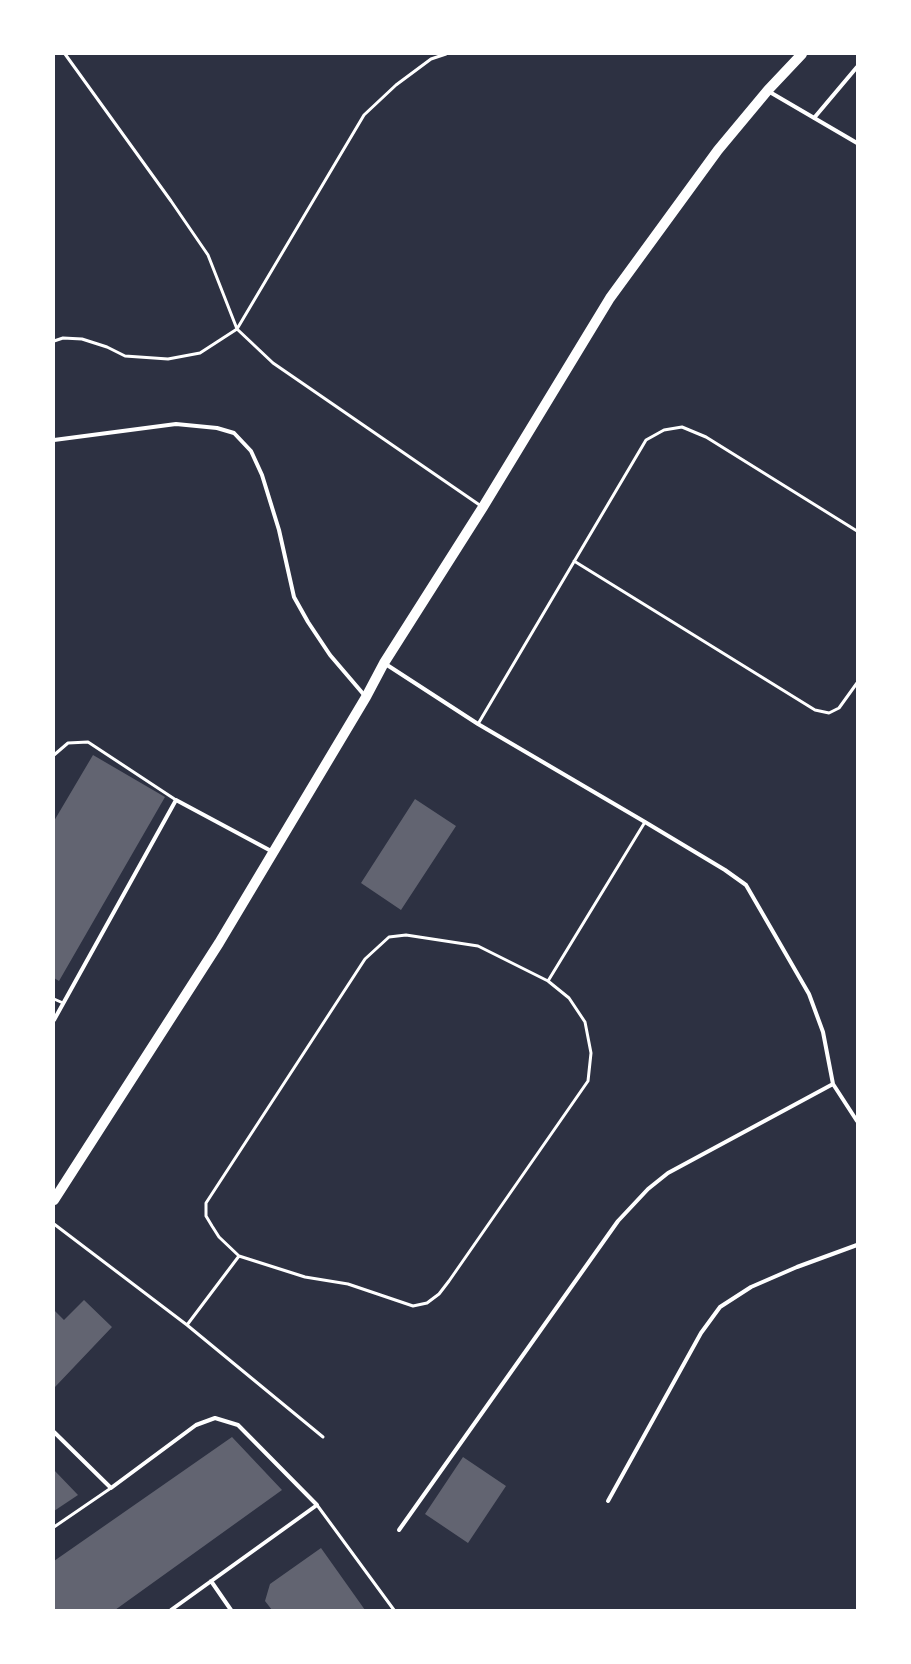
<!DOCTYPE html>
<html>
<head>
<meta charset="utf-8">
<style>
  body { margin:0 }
  #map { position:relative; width:911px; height:1664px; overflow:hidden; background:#2d3142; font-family:"Exo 2",sans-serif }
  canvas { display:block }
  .frame { position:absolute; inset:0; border:55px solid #fff; pointer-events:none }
</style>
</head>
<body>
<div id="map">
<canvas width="911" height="1664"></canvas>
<div class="frame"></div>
</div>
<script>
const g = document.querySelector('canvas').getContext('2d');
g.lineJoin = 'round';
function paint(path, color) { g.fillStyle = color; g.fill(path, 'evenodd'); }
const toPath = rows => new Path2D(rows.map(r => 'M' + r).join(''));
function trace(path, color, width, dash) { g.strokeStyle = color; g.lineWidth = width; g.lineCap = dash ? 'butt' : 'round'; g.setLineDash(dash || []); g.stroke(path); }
paint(toPath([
  [93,755,165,797,59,981,54,978,54,821],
  [415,799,456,826,401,910,361,883],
  [84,1300,112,1327,55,1387,54,1385,54,1310,64,1320],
  [232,1437,282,1490,115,1610,54,1610,54,1561],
  [463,1457,506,1486,468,1543,425,1514],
  [54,1470,78,1495,54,1511],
  [321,1548,365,1610,272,1610,265,1601,270,1584]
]), '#626471');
trace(toPath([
  [65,54,171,201,208,255,237,329,273,363,481,506],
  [54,341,63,338,82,339,107,347,125,356,168,359,200,353,237,329,364,115,396,85,431,59,446,54],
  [574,561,815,710,829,713,839,708,857,683],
  [478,724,646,440,664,430,682,427,706,437,857,531],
  [54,755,68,743,88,742,176,800],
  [406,935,478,946,548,981,569,998,585,1022,591,1053,588,1081,449,1281,439,1294,427,1303,413,1306,348,1284,305,1277,239,1256,219,1237,212,1226,206,1216,206,1203,365,959,389,937,406,935],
  [548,981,645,822],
  [54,999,63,1003],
  [54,1224,187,1325,239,1256],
  [187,1325,323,1437],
  [317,1505,394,1610],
  [54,1527,111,1488]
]), '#fff', 3);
trace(toPath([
  [768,91,857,143],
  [814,118,857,67],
  [54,440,176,424,217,428,234,433,251,451,262,475,279,530,294,597,308,622,330,655,365,696],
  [384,663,478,724,645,822,725,870,746,885,809,994,823,1032,833,1084,857,1121],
  [54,1020,176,800,273,852],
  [54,1432,111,1488,196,1425,215,1418,238,1425,317,1505,171,1610],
  [608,1501,701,1333,720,1307,751,1287,797,1267,857,1245],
  [399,1530,618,1221,648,1189,668,1173,833,1084],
  [211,1581,231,1610]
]), '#fff', 4);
trace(toPath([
  [54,1200,219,943,366,697,384,663,483,507,610,298,718,150,768,90,802,54]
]), '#fff', 10);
</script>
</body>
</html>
